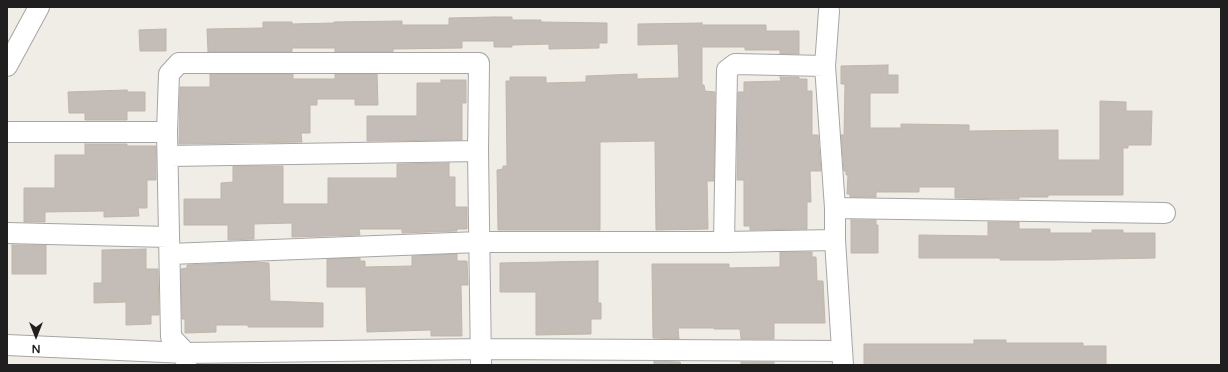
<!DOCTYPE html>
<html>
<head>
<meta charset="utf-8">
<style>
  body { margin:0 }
  #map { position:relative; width:1228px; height:372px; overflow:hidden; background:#efede6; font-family:"Varela Round",sans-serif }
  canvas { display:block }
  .frame { position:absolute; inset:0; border:8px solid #1f1f1f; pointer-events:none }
  .north { position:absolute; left:16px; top:316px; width:40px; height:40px; -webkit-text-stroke:3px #fff; paint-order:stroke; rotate:180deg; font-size:11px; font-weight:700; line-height:16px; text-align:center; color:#1f1f1f }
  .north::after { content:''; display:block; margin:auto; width:14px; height:18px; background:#1f1f1f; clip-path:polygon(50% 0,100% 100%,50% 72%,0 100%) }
</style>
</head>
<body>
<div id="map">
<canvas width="1228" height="372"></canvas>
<div class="frame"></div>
<div class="north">N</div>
</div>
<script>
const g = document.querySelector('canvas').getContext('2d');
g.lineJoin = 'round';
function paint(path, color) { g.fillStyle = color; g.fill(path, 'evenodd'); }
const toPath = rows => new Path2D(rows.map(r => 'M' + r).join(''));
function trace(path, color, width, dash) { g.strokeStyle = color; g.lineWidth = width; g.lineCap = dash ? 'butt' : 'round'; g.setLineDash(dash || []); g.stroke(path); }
const building = toPath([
  [494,17,512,17,512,20,541,20,541,22,607,23,607,43,599,43,599,48,549,49,549,44,512,45,512,47,494,47,494,41,462,41,462,48,393,49,393,52,335,52,335,48,292,48,292,52,208,52,207,29,263,28,263,22,292,22,292,24,334,23,334,22,402,21,402,25,449,25,449,18,494,17],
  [702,23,702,25,766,25,766,31,799,31,799,54,780,54,780,50,745,50,745,47,702,47,702,85,704,85,705,91,715,92,714,181,707,181,708,229,656,230,655,141,600,142,600,230,498,230,497,170,503,169,503,166,507,166,506,81,510,81,510,77,546,77,546,83,586,82,586,76,637,74,637,79,679,78,678,44,638,45,638,24,702,23],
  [166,29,166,51,140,51,139,30,166,29],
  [888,65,888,75,898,75,898,93,870,93,870,128,901,128,901,124,969,125,969,131,1058,130,1058,160,1100,160,1100,101,1126,102,1126,111,1152,111,1151,145,1128,145,1128,148,1123,148,1123,195,1048,195,1048,197,1019,197,1019,199,955,198,955,187,919,187,919,192,876,192,876,197,850,197,850,194,847,194,848,175,846,175,846,171,844,171,841,135,844,135,845,84,841,84,841,66,888,65],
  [210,74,293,74,293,79,335,79,335,74,377,74,378,105,355,105,355,99,317,99,317,105,310,105,310,133,301,133,302,142,179,144,180,87,210,87,210,74],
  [780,77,799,77,799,79,807,79,807,91,812,91,812,135,818,135,821,171,810,171,811,202,807,202,807,229,750,230,750,226,744,226,744,180,737,180,738,92,744,92,744,82,781,81,780,77],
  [441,80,466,80,466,103,462,103,462,140,367,141,367,116,417,116,417,83,441,83,441,80],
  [127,90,127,92,145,92,145,111,127,111,127,120,85,120,85,113,69,113,68,92,127,90],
  [85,144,127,144,127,146,156,146,156,180,147,180,147,208,138,208,139,216,104,217,104,211,45,212,45,222,24,222,24,188,55,188,55,155,85,155,85,144],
  [449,163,449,177,455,177,455,207,467,207,467,229,457,229,457,231,402,233,402,229,359,229,360,235,292,237,292,223,254,224,254,239,228,240,228,225,184,225,184,199,221,199,221,183,233,182,233,166,283,166,283,204,328,204,328,178,397,178,397,164,449,163],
  [851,220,876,220,876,225,878,225,878,253,851,253,851,220],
  [988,222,1019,222,1019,229,1050,229,1050,233,1092,233,1092,230,1123,230,1123,233,1155,233,1155,258,1054,260,1000,260,1000,258,919,258,919,235,988,236,988,222],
  [12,245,46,245,46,274,12,274,12,245],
  [146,249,146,269,158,269,159,315,151,315,151,324,126,325,126,302,94,303,94,283,102,283,102,250,146,249],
  [780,252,812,252,812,257,816,257,817,281,823,281,825,323,774,323,774,339,741,339,740,329,714,329,714,328,678,328,679,339,653,338,652,264,729,264,729,268,780,267,780,252],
  [457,254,457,261,467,261,468,285,461,285,462,336,431,336,431,330,367,332,366,287,327,287,327,259,360,258,360,261,365,261,365,267,412,266,412,256,457,254],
  [598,261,598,303,601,303,601,319,591,319,591,334,536,335,536,292,500,292,500,263,598,261],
  [254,262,269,263,270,301,323,303,323,327,248,327,248,325,216,325,216,332,185,333,185,319,182,319,181,269,187,268,187,265,254,262],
  [974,340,1006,340,1006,343,1083,343,1083,346,1106,346,1106,365,864,365,864,344,974,344,974,340],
  [654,361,680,362,681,365,654,365,654,361],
  [741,362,774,362,774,365,741,365,741,362]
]);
paint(building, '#c4bcb6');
trace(building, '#c0b5a9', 1);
const street = toPath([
  [829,11,825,66,835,208,835,240,843,365],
  [7,66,39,7],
  [7,132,167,132],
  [169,156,478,151],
  [835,208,1165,213],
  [7,233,169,237],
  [724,242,727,70,735,64,825,66],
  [170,254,479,242,724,242,835,240],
  [7,345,186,353,481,349,841,351],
  [186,365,186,353,171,337,167,132,169,74,179,63,479,63,478,151,481,365]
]);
trace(street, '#a6a6a6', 22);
trace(street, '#fff', 20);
</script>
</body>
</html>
